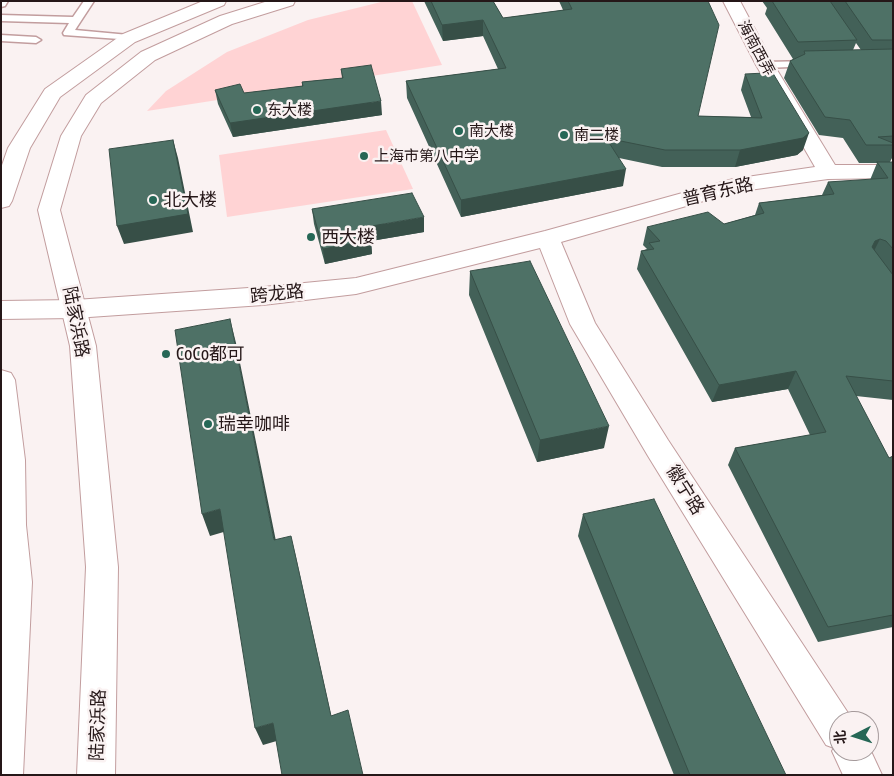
<!DOCTYPE html>
<html>
<head>
<meta charset="utf-8">
<style>
  body { margin:0 }
  #map { position:relative; width:894px; height:776px; overflow:hidden; background:#faf2f2; font-family:"Asap Condensed","Noto Sans SC",sans-serif }
  canvas { display:block }
  .frame { position:absolute; inset:0; border:2px solid #251718; pointer-events:none }
  .north { position:absolute; left:829px; top:711px; width:50px; height:50px; box-sizing:border-box; background:#faf2f2; border:1px solid #a59a9b; border-radius:50%; rotate:265deg; font-size:14px; font-weight:700; line-height:20px; text-align:center; color:#251718 }
  .north::after { content:''; display:block; margin:auto; width:18px; height:22px; background:#266756; clip-path:polygon(50% 0,100% 100%,50% 72%,0 100%) }
</style>
</head>
<body>
<div id="map">
<canvas width="894" height="776"></canvas>
<div class="frame"></div>
<div class="north">北</div>
</div>
<script>
const g = document.querySelector('canvas').getContext('2d');
g.lineJoin = 'round';
function paint(path, color) { g.fillStyle = color; g.fill(path, 'evenodd'); }
const toPath = rows => new Path2D(rows.map(r => 'M' + r).join(''));
function trace(path, color, width, dash) { g.strokeStyle = color; g.lineWidth = width; g.lineCap = dash ? 'butt' : 'round'; g.setLineDash(dash || []); g.stroke(path); }
function label(font, color, halo, rows, align = 'center') {
  g.font = font + ' "Asap Condensed","Noto Sans SC",sans-serif'; g.lineWidth = 5; g.setLineDash([]); g.textBaseline = 'middle'; g.strokeStyle = halo; g.fillStyle = color; for (const [text, x, y, turn = 0] of rows) {
    g.save(); g.translate(x, y); g.rotate((+turn || 0) * Math.PI / 180); g.textAlign = isNaN(turn) ? turn : align; if (halo) g.strokeText(text, 0, 0); g.fillText(text, 0, 0); g.restore();
  }
}
paint(toPath([
  [385,1,412,1,442,65,147,111,166,91,227,52,308,20],
  [386,130,413,189,227,217,219,155]
]), '#ffd3d4');
const lane = toPath([
  [1,1,8,1,5,6,1,7,1,1],
  [84,1,94,1,75,30,129,35,134,38,133,40,64,35,63,33,69,23,1,21,1,15,73,17,84,1],
  [1,35,36,37,41,40,36,43,1,41,1,35],
  [811,61,817,64,815,66,765,68,759,65,765,62,811,61]
]);
const street = toPath([
  [723,1,740,1,774,65,835,165,893,165,893,178,828,179,735,192,561,242,595,323,668,440,852,719,853,721,839,721,839,751,869,751,869,747,882,775,843,775,832,751,834,748,826,745,648,456,570,324,540,248,356,294,263,305,75,318,1,319,1,301,75,300,263,287,356,278,545,231,733,179,815,167,756,65,723,1]
]);
const primary = toPath([
  [203,1,226,1,224,5,135,42,60,97,30,148,12,201,9,206,1,208,1,168,8,148,45,89,123,34,203,1],
  [268,1,295,1,293,5,232,24,155,60,101,103,81,136,60,210,96,346,118,567,115,775,77,775,86,567,70,346,38,210,61,136,86,95,141,52,220,16,268,1],
  [1,370,11,373,15,380,25,460,26,525,32,582,23,775,1,775,1,370]
]);
trace(lane, '#c29d9e', 3);
trace(street, '#c29d9e', 2);
trace(primary, '#c29d9e', 2);
paint(lane, '#fff');
paint(street, '#fff');
paint(primary, '#fff');
paint(toPath([
  [424,1,493,1,503,18,563,10,559,1,708,1,698,116,751,117,741,90,745,74,803,150,797,155,735,167,662,167,619,158,623,186,461,217,407,98,406,81,498,69,483,36,443,41],
  [762,1,893,1,893,156,890,162,893,162,893,400,856,396,889,458,893,456,893,627,818,642,728,465,735,448,810,435,788,389,712,402,637,269,641,251,647,249,643,245,647,227,724,224,755,215,759,203,822,195,828,182,870,180,877,163,859,163,843,138,819,135,784,78,790,61,793,59,765,14,767,8],
  [856,43,861,50,853,50],
  [341,69,382,115,233,137,218,104,215,90,244,93,302,86,302,82,342,78],
  [312,209,424,232,371,241,372,254,325,264,314,224],
  [470,271,604,448,537,462,469,295],
  [583,514,786,775,674,775,578,536]
]), '#436158');
paint(toPath([
  [483,20,483,36,443,41,442,25],
  [381,101,382,115,233,137,230,123],
  [809,133,803,150,797,155,735,167,740,150],
  [173,140,178,158,193,232,124,244,117,226],
  [626,169,623,186,461,217,461,200],
  [424,217,424,232,371,241,372,254,325,264,323,249,366,227],
  [880,239,871,257,866,259,875,241],
  [230,319,236,343,280,561,274,540],
  [796,371,788,389,712,402,719,385],
  [609,426,604,448,537,462,540,440],
  [220,509,227,531,210,536,202,514],
  [291,536,296,557,335,733,331,716],
  [273,723,280,740,263,745,255,728]
]), '#374f47');
const building = toPath([
  [431,1,493,1,503,18,572,9,568,1,708,1,719,25,698,116,762,118,745,74,765,73,771,70,809,133,803,138,740,150,665,150,606,138,626,169,461,200,406,81,506,68,483,20,442,25,431,1],
  [772,1,830,1,857,40,798,42,772,1],
  [845,1,893,1,893,40,872,40,845,1],
  [893,49,893,136,878,137,893,143,893,145,866,145,850,120,825,117,790,61,805,54,804,51,893,49],
  [371,65,381,101,230,123,215,90,240,84,244,93,303,86,302,82,343,78,341,69,371,65],
  [173,140,188,214,117,226,109,149,173,140],
  [877,162,893,162,893,249,886,241,880,239,875,241,872,247,893,275,893,381,846,376,889,458,893,456,893,615,828,627,735,448,826,432,796,371,719,385,641,251,654,249,649,243,660,241,647,227,708,212,724,224,764,213,759,203,834,194,828,182,888,178,877,162],
  [412,193,424,217,366,227,371,240,323,249,312,209,412,193],
  [530,261,609,426,540,440,470,271,530,261],
  [230,319,274,540,291,536,331,716,348,710,363,775,282,775,273,723,255,728,220,509,202,514,175,330,230,319],
  [654,499,786,775,690,775,583,514,654,499]
]);
paint(building, '#4e7166');
trace(building, '#374f47', 1);
for (const [x, y, r, color] of [
  [257,110,5,"#266756"],
  [459,131,5,"#266756"],
  [564,135,5,"#266756"],
  [364,156,5,"#266756"],
  [153,200,5,"#266756"],
  [311,237,5,"#266756"],
  [166,354,5,"#266756"],
  [208,424,5,"#266756"]
]) { const dot = new Path2D(); dot.arc(x, y, r, 0, 2 * Math.PI); g.fillStyle = color; g.fill(dot); trace(dot, '#faf2f2', 2); }
label('15px', '#251718', '#faf2f2', [
  ["海南西弄",756,48,62]
]);
label('15px', '#251718', '#faf2f2', [
  ["东大楼",267,110],
  ["南大楼",469,131],
  ["南二楼",574,135],
  ["上海市第八中学",374,156]
], 'left');
label('18px', '#251718', '#faf2f2', [
  ["普育东路",718,192,-13],
  ["跨龙路",277,294,-6],
  ["陆家浜路",76,322,79],
  ["徽宁路",685,490,58],
  ["陆家浜路",98,725,-88]
]);
label('18px', '#251718', '#faf2f2', [
  ["北大楼",163,200],
  ["西大楼",321,237],
  ["CoCo都可",176,354],
  ["瑞幸咖啡",218,424]
], 'left');
</script>
</body>
</html>
